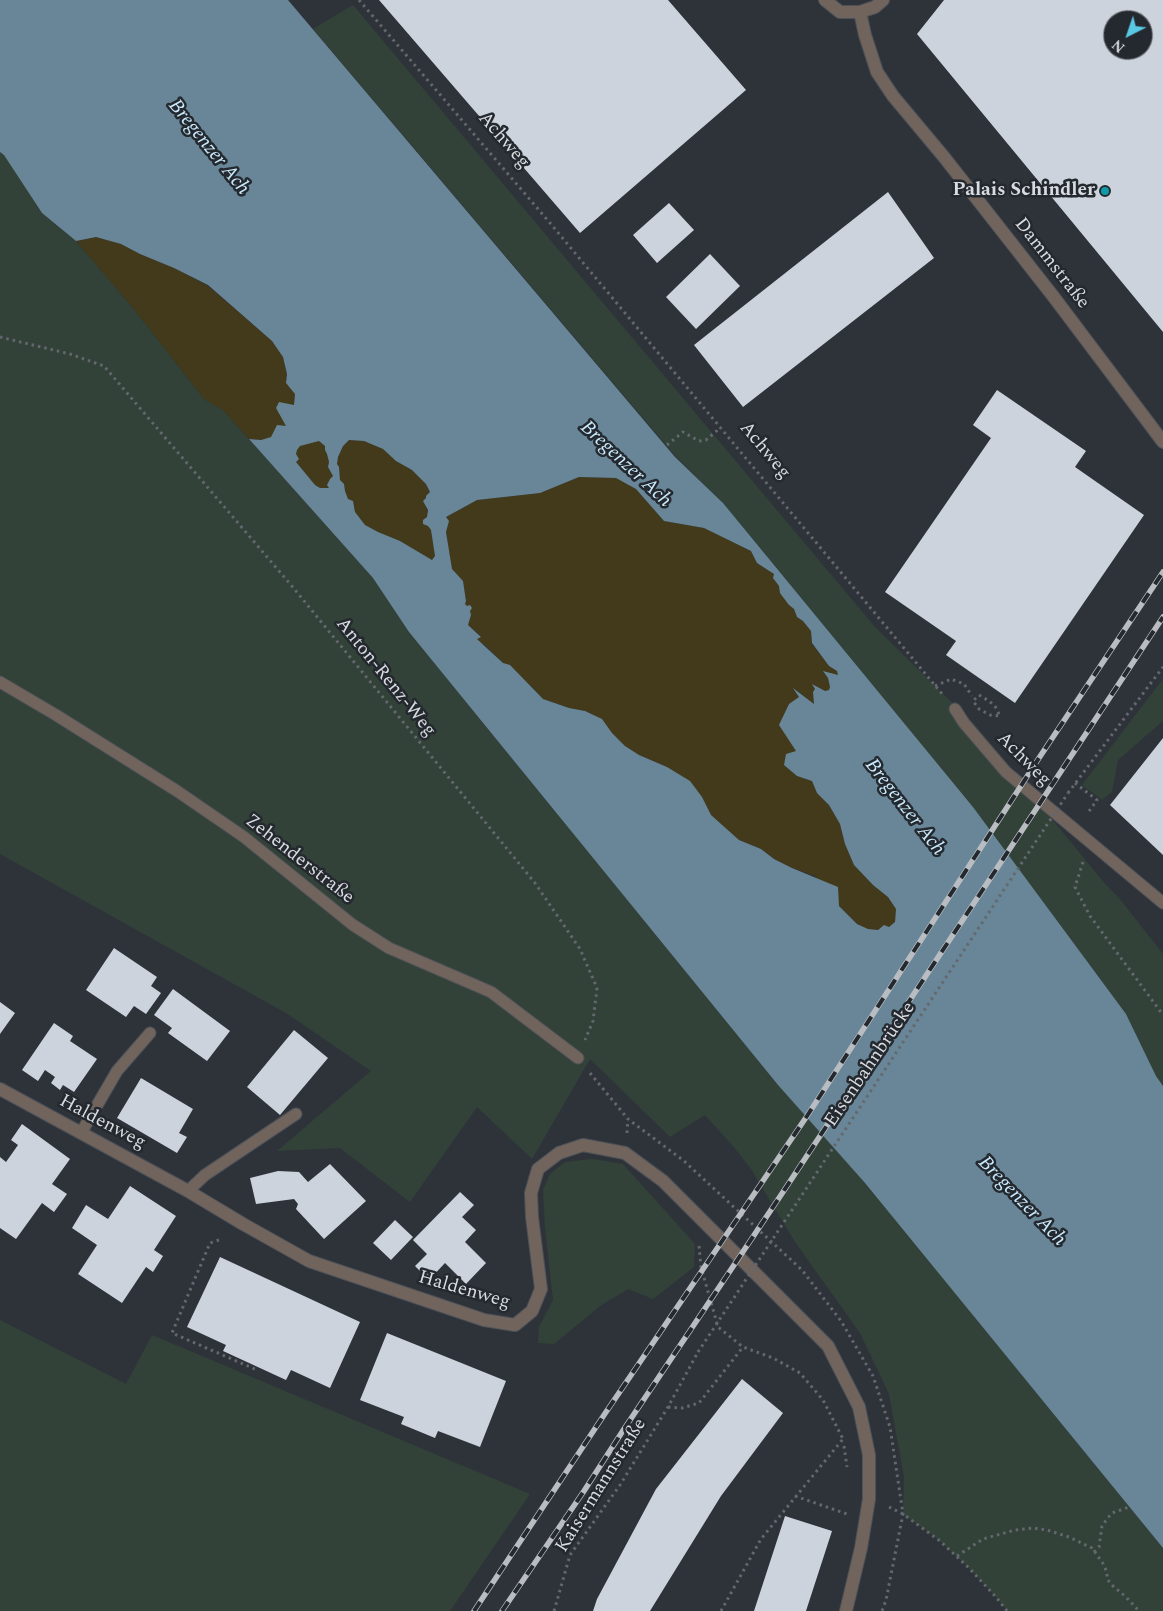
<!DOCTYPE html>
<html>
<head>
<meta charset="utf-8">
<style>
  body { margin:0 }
  #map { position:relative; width:1163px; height:1611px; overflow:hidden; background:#2e333a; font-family:Spectral,serif }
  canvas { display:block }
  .north { position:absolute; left:1103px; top:10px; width:50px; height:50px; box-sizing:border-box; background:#24292f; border:1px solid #6c7075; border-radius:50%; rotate:221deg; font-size:14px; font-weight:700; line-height:20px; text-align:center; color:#d8dbdf }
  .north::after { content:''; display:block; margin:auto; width:18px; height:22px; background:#59c8e5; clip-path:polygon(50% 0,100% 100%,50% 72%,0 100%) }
</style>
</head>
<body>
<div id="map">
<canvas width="1163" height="1611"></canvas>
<div class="north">N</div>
</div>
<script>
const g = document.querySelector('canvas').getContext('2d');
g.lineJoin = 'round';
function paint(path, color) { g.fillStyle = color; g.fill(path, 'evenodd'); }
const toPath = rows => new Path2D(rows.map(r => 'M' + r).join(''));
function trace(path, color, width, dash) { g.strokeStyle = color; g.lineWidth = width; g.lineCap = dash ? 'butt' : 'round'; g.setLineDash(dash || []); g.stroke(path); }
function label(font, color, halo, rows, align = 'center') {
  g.font = font + ' Spectral,serif'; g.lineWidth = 5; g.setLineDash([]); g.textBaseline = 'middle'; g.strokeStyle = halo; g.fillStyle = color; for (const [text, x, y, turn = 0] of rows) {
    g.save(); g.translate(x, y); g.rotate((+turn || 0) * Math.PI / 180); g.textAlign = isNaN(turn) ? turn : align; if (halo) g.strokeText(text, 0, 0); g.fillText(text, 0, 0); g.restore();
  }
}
paint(toPath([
  [353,5,875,627,974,724,1106,885,1119,898,1163,954,1163,1086,1156,1076,1126,1014,973,807,723,503,676,457,313,29],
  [0,152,4,154,42,213,76,241,133,308,204,399,223,410,373,578,409,632,778,1085,865,1183,1154,1537,1163,1548,1163,1611,1007,1611,996,1597,969,1568,940,1541,903,1514,904,1477,889,1394,860,1333,795,1242,751,1169,733,1146,705,1115,670,1137,590,1059,532,1159,477,1107,410,1202,340,1148,277,1151,371,1071,286,1013,0,854],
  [1163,679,1163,721,1118,760,1112,792,1102,800,1082,785],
  [592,1159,623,1164,695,1244,694,1267,653,1299,628,1289,600,1306,554,1344,538,1343,539,1327,553,1300,545,1228,543,1190,550,1174,565,1162],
  [0,1320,126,1384,152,1335,530,1494,450,1611,0,1611]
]), '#324238');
paint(toPath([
  [96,237,121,244,140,254,174,268,208,286,272,341,283,357,287,374,286,383,295,394,294,405,286,426,281,426,271,437,261,440,249,439,223,410,204,399,133,308,76,241],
  [349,440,364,441,383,449,396,461,412,470,426,484,430,493,426,498,428,526,431,530,435,556,432,560,400,541,378,532,365,525,355,512,353,501,348,499,345,491,344,484,340,480,339,467,337,464,338,457,343,446],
  [319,441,325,446,325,450,327,454,329,462,328,467,333,476,329,488,320,488,315,485,296,462,299,459,296,454,297,450,300,445],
  [579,477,616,478,636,489,664,521,704,528,751,551,757,563,774,574,773,578,779,586,789,605,794,609,797,617,803,621,811,631,812,644,829,666,837,671,839,676,823,672,828,678,830,687,829,690,825,691,813,685,815,690,813,692,814,704,795,689,799,697,796,751,797,776,812,781,817,793,829,805,840,824,845,844,854,865,873,885,888,897,896,909,895,923,889,927,878,930,868,929,857,924,839,906,815,876,792,868,774,859,761,849,739,840,711,815,702,797,667,767,639,755,625,746,612,733,601,719,585,711,569,708,543,699,532,687,503,663,484,644,481,644,477,639,481,636,468,625,471,615,465,604,466,601,463,581,452,570,446,532,449,521,446,517,477,500,540,493]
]), '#423a1a');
paint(toPath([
  [0,0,288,0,675,457,723,503,973,807,1126,1014,1156,1076,1163,1086,1163,1548,865,1183,778,1085,409,632,373,578,249,439,261,440,271,437,277,425,286,426,276,408,279,402,294,405,295,394,286,383,287,374,283,357,272,341,208,285,174,268,140,254,121,244,96,237,76,241,42,213,4,155,0,152],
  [349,440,364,441,383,449,396,461,412,470,426,484,430,492,426,496,426,498,423,501,428,510,427,517,423,520,423,524,428,526,431,530,435,556,432,560,400,541,378,532,365,525,355,512,353,501,348,499,345,491,344,484,340,480,339,467,337,464,338,457,343,446],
  [319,441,325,446,325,450,327,454,329,462,328,467,333,476,330,479,327,485,329,488,320,488,315,485,296,462,299,459,296,454,297,450,300,446],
  [579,477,616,478,636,489,664,521,704,528,751,551,757,563,774,574,773,578,779,586,780,593,789,605,794,609,797,617,803,621,811,631,812,643,829,666,837,671,838,675,823,671,828,678,830,687,829,690,825,691,812,684,815,689,813,692,814,704,793,688,799,697,789,704,779,725,796,751,786,754,784,765,797,776,812,781,817,793,829,805,840,824,845,844,854,865,873,885,888,897,896,909,895,922,889,927,884,925,878,930,868,929,857,924,839,906,838,887,792,868,774,859,761,849,739,840,711,815,702,797,690,781,667,767,639,755,625,746,612,733,602,719,585,711,569,708,543,699,510,665,503,663,477,639,481,637,468,625,471,615,470,611,472,608,470,605,467,606,465,604,466,601,463,581,452,569,446,532,449,521,446,517,477,500,540,493]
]), '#688697');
paint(toPath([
  [379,0,668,0,746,90,580,233],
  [944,0,1163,0,1163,332,917,34],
  [1113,20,1143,20,1143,50,1113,50],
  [888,192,934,258,743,407,694,345],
  [669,203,694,230,657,263,633,235],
  [710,254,740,286,696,329,666,297],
  [997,390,1086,451,1075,467,1144,515,1015,703,946,655,956,641,885,592,991,438,973,425],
  [1163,738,1163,855,1110,805],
  [114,948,157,977,151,986,161,993,146,1014,134,1006,126,1017,86,990],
  [173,989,230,1031,207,1061,168,1033,172,1028,154,1015],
  [0,1002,15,1013,0,1034],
  [54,1023,73,1036,70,1041,97,1059,74,1092,63,1085,60,1090,51,1083,55,1077,45,1070,38,1081,22,1070],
  [294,1030,328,1058,280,1115,247,1087],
  [141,1078,193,1109,179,1133,187,1137,177,1153,117,1118],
  [22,1124,70,1159,52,1184,67,1194,54,1212,42,1203,16,1239,0,1228,0,1157,6,1162,18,1145,11,1140],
  [330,1164,366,1201,324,1239,296,1209,298,1204,294,1199,256,1204,250,1178,278,1171,299,1172,308,1182],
  [130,1186,176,1216,154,1250,163,1256,153,1272,146,1267,122,1303,78,1274,97,1245,72,1228,86,1205,108,1219],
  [460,1192,474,1205,462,1217,476,1230,465,1242,486,1263,466,1284,445,1263,429,1280,415,1266,427,1254,413,1240],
  [395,1220,413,1237,391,1260,373,1243],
  [220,1257,360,1322,330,1388,291,1370,286,1380,223,1351,226,1345,187,1327],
  [387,1333,506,1381,480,1447,438,1431,435,1438,401,1424,404,1417,360,1400],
  [742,1379,783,1413,721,1496,650,1611,593,1611,597,1599,656,1489],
  [785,1516,832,1531,806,1611,754,1611]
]), '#cdd3dc');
const lane = toPath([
  [0,682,56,715,177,791,244,837,353,925,389,948,491,992,578,1058],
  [955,709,964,723,1006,772,1163,903],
  [81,1133,117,1071,150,1033],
  [188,1191,205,1175,296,1114]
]);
const street = toPath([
  [825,0,840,12,860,12,875,7,883,0],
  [860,12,865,35,877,72,893,96,944,157,1053,296,1163,442],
  [0,1089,188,1191,243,1224,309,1261,484,1320,515,1325,532,1311,541,1289,532,1217,531,1193,538,1169,559,1153,583,1145,625,1153,663,1181,828,1346,859,1407,869,1455,869,1499,861,1548,846,1611]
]);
trace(lane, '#4d5158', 13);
trace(street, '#4d5158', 14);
trace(toPath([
  [359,0,550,223,943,695],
  [0,337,70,354,104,366,291,585,535,883,580,949,597,988,593,1021,585,1040],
  [667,445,683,432,699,441,706,440,720,428],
  [935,686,951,679,964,684,972,696],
  [979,695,989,701,995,706,1000,716,990,715,979,709,973,701,979,695],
  [1075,783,1097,800,1087,814],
  [1068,793,1163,667],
  [1083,862,1075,887,1090,916,1163,1015],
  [590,1073,628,1119,684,1161,802,1270,841,1321,873,1376,890,1427,903,1514,886,1600,882,1611],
  [627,1133,628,1119],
  [219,1240,210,1243,172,1333,257,1370],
  [699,1246,701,1267,718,1327,743,1347,773,1358,800,1373,823,1400,843,1439],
  [668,1407,682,1408,699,1403,743,1347],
  [844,1446,847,1467],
  [795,1496,847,1514],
  [889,1507,903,1514,940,1541,969,1568,996,1597,1007,1611],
  [1094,1552,1099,1547,1102,1526,1107,1519,1112,1513,1129,1507],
  [957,1556,983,1539,1015,1530,1033,1528,1047,1530,1069,1537,1092,1548,1104,1565,1107,1573,1107,1579,1113,1586,1126,1597,1139,1611],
  [554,1611,570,1555,620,1485,668,1407,698,1352],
  [721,1611,761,1539,843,1439]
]), '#64686e', 3, [2.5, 4]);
trace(lane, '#70645d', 11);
trace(street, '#70645d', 12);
const rail = toPath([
  [474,1611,604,1415,807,1116,1039,758,1163,572],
  [502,1611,584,1491,624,1429,781,1195,1163,617]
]);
trace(rail, '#b9bdc1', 5.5);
trace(rail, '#24292f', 4, [11]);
trace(toPath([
  [698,1352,1068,793]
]), '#64686e', 3, [2.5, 4]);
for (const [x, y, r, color] of [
  [1105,191,5,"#0f9aa8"]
]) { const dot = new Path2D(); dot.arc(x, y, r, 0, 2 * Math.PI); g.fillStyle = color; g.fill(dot); trace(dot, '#24292f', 2); }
label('19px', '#d8dbdf', '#24292f', [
  ["Achweg",503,141,49],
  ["Dammstraße",1051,264,52],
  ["Achweg",764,451,50],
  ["Anton-Renz-Weg",385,678,51],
  ["Achweg",1023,760,45],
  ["Zehenderstraße",299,860,38],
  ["Eisenbahnbrücke",871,1065,-56],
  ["Haldenweg",102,1123,28],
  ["Haldenweg",464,1291,16],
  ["Kaisermannstraße",602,1486,-58]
]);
label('bold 19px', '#d8dbdf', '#24292f', [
  ["Palais Schindler",1095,191]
], 'right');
label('italic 20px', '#c9eafd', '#24292f', [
  ["Bregenzer Ach",208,148,51],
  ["Bregenzer Ach",625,465,43],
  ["Bregenzer Ach",904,808,52],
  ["Bregenzer Ach",1021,1202,46]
]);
</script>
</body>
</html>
